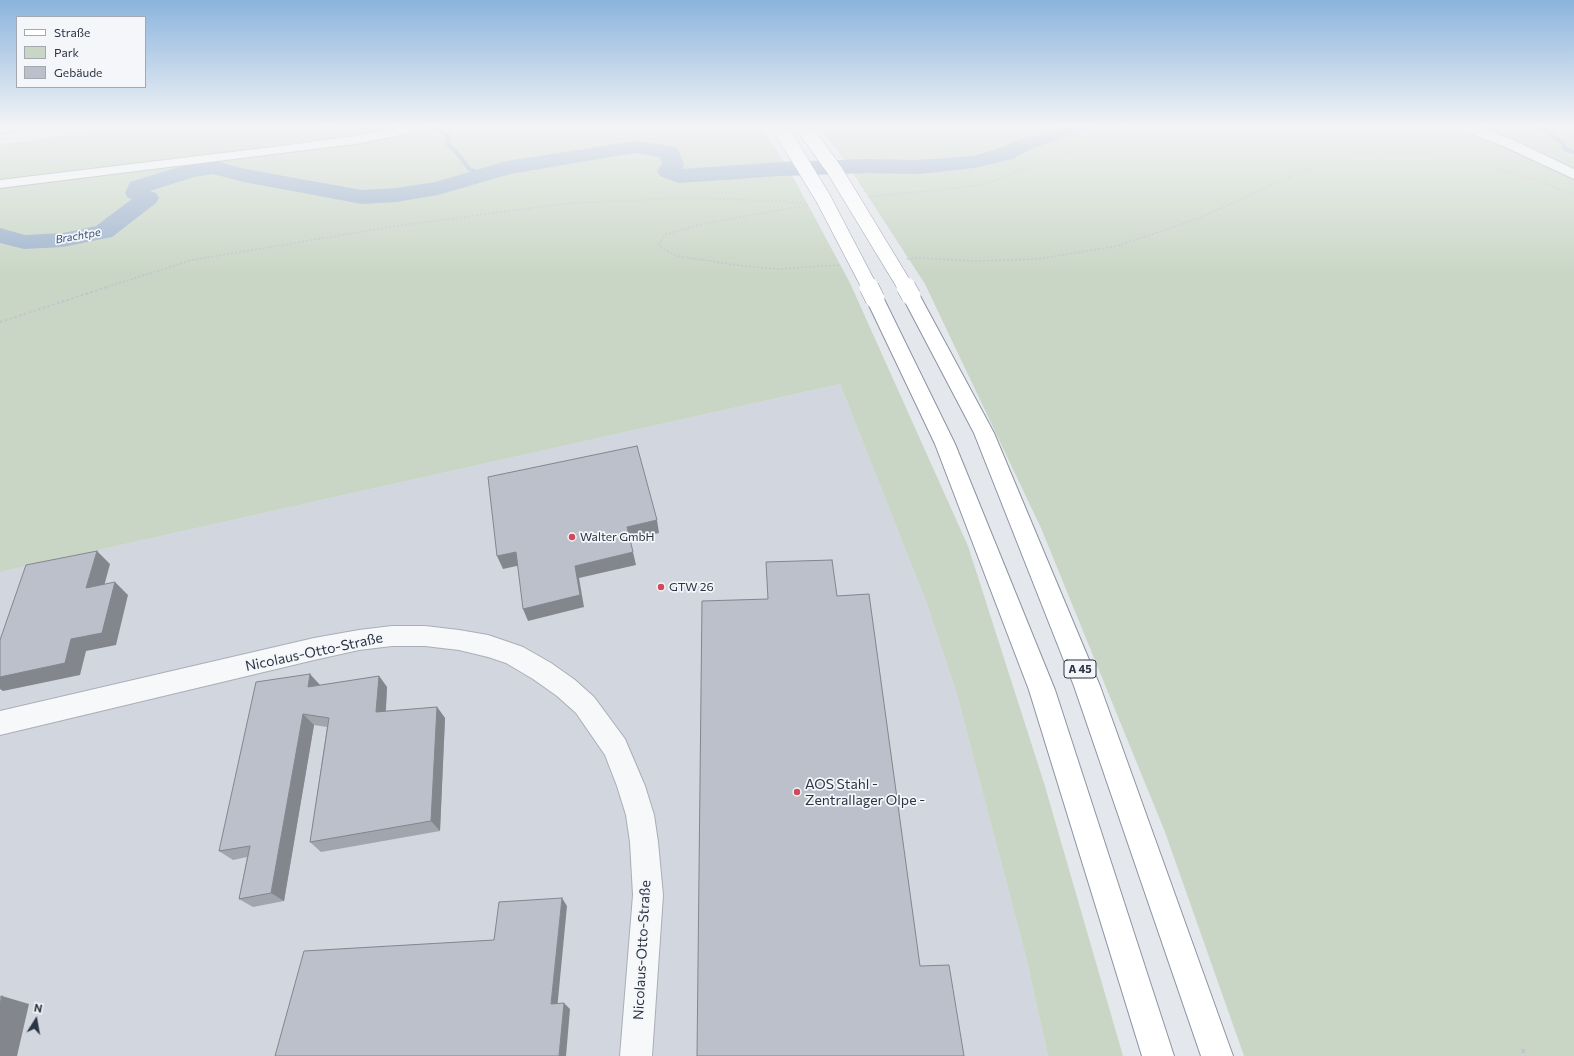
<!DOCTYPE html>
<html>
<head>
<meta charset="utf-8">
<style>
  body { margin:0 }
  #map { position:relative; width:1574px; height:1056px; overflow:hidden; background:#e4e7ec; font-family:Commissioner,sans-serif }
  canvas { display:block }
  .legend { position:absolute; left:16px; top:16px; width:130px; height:72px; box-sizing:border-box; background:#f4f6f9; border:1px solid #a4a8b1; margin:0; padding:5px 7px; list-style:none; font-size:12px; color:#2b3445 }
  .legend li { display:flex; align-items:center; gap:8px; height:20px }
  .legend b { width:20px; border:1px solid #a4a8b1 }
  .north { position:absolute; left:16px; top:1000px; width:40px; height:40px; -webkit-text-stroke:3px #f4f6f9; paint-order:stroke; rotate:11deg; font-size:11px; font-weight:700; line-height:16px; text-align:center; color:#2b3445 }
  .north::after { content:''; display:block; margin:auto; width:14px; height:18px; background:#2b3445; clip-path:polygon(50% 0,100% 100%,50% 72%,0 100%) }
</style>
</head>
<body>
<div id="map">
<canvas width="1574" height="1056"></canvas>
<ul class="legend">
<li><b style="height:5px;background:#fff"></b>Straße</li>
<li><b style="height:11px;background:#c9d6c5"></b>Park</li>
<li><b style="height:11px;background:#bbc0ca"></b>Gebäude</li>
</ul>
<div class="north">N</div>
</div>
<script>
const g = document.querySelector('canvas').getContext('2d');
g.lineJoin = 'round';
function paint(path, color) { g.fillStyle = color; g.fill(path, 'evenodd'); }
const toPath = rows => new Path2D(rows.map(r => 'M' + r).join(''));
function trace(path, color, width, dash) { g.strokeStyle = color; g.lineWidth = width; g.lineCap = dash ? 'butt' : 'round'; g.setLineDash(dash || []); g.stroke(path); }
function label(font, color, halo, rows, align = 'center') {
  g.font = font + ' Commissioner,sans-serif'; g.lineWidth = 3.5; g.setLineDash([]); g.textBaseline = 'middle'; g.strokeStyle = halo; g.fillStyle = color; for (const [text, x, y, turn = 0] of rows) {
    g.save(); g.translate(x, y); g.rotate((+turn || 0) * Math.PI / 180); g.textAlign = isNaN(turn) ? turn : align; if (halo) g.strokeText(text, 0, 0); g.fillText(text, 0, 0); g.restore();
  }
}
paint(toPath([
  [840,384,927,604,956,691,1026,957,1048,1056,0,1056,0,572]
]), '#d2d6de');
paint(toPath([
  [124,126,760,126,786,164,850,283,968,546,1044,783,1123,1056,1048,1056,1026,957,956,691,927,604,840,384,0,572,0,145],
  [818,126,1574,126,1574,1056,1244,1056,1165,832,1041,528,925,284,845,161]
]), '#c9d6c5');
trace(toPath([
  [1538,126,1564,144,1565,149,1574,152],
  [432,128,448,135,448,144,459,155,469,169,485,175]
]), '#9fb4cc', 4);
paint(toPath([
  [1063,126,1093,126,1090,130,1033,148,1013,159,974,168,919,174,867,173,780,176,679,183,660,176,657,171,662,164,660,157,635,153,510,174,438,195,396,202,362,204,244,182,213,174,194,177,150,191,156,193,159,198,156,203,112,237,63,247,24,249,0,243,0,228,25,235,63,233,96,226,132,199,128,198,125,193,130,182,182,166,213,160,245,169,362,190,396,188,435,182,507,161,635,141,677,147,684,165,682,169,780,162,867,159,919,160,974,156,997,149,1019,140,1063,126]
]), '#9fb4cc');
const minor = toPath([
  [404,126,428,126,426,129,362,143,0,188,0,180,281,146,362,135,404,126],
  [1457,126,1476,126,1511,139,1574,169,1574,179,1501,145,1459,129,1457,126],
  [392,626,425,626,459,630,488,635,523,647,551,663,575,680,594,697,625,739,645,786,654,815,658,842,663,895,652,1056,620,1056,633,895,630,842,626,815,617,786,605,755,576,713,557,696,533,679,506,663,488,657,459,650,425,646,392,646,359,650,314,660,0,735,0,711,314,638,359,630,392,626]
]);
const major = toPath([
  [0,126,27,126,25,129,0,133,0,126]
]);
const highway = toPath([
  [911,291,917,292,920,296,994,433,1100,686,1233,1056,1201,1056,1074,686,974,433,902,296,905,292,911,291],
  [875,294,881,295,884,299,955,444,1055,690,1174,1056,1142,1056,1029,690,935,444,866,299,869,295,875,294]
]);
trace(minor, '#a9aeb7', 2);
trace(major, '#a3abb8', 2);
trace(highway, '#8b94a3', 2);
trace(toPath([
  [291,134,337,126],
  [0,167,125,154],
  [869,197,982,185,1064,155,1130,126],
  [808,205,707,223,666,234,659,243,662,248,677,256,743,266,778,269,839,265],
  [907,259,918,258,976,261,1038,259,1117,246,1200,218,1313,166,1354,155,1377,152,1424,154,1493,167,1536,180,1574,195],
  [104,288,192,260,396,226,569,203,686,198,781,201,807,204]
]), '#c2c5cb', 1.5, [2, 2]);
trace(toPath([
  [0,322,107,287]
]), '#c2c5cb', 2, [2.5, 2.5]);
trace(toPath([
  [1523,1049,1524,1056]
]), '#c2c5cb', 3.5, [4, 4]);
paint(minor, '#f7f8fa');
paint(major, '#fff');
paint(highway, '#fff');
const highwayBridgeFar1 = toPath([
  [779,126,823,198,870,288],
  [803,126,835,171,906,288]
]);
const highwayBridge = toPath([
  [869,287,875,299],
  [906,287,911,296]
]);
trace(highwayBridgeFar1, '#8b94a3', 16, []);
trace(highwayBridge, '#8b94a3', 20, []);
trace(highwayBridgeFar1, '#fff', 15);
trace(highwayBridge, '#fff', 19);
paint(toPath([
  [379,676,387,687,386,711,437,707,445,718,440,831,321,852,310,842,327,727,314,725,284,901,253,907,239,899,247,857,233,860,219,851,320,685]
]), '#a1a5ae');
paint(toPath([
  [657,520,659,533,630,540,627,527],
  [97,551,110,564,100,601,86,588],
  [516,552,521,565,503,569,497,556],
  [633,552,636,565,579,578,584,607,528,621,523,609,575,566],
  [115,582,128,595,116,645,86,651,80,675,3,691,0,689,0,677,71,639],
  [310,674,320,685,308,687],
  [379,676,387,687,385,723,376,712],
  [437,707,445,718,440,831,431,821],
  [303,714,314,725,284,901,271,893],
  [562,898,567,906,557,1010,551,1004],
  [2,996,29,1004,17,1056,0,1056,0,1004],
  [564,1003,570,1009,566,1056,559,1056]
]), '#83868d');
const building = toPath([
  [637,446,657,520,627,527,633,552,575,566,580,595,523,609,516,552,497,556,488,477,637,446],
  [97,551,86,588,115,582,102,633,71,639,65,663,0,677,0,640,26,565,97,551],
  [832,560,837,596,869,594,920,966,949,965,964,1056,697,1056,702,601,768,599,766,562,832,560],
  [310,674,308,687,379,676,376,712,437,707,431,821,310,842,329,718,303,714,271,893,239,899,250,846,219,851,256,682,310,674],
  [562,898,551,1004,564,1003,559,1056,275,1056,304,951,494,940,499,902,562,898],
  [2,996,0,1004,0,997,2,996]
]);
paint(building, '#bbc0ca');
trace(building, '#83868d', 1);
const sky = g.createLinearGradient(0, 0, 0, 274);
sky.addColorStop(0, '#8bb4dd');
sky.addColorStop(0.46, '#f3f4f6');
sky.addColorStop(1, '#f3f4f600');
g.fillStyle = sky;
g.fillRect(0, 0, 1574, 274);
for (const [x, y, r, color] of [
  [572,537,4,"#d1495b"],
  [661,587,4,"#d1495b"],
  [797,792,4,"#d1495b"]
]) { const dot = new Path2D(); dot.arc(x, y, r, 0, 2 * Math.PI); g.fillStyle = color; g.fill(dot); trace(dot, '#f4f6f9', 1.5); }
label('italic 11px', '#34527a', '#f4f6f9', [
  ["Brachtpe",78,236,-10]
]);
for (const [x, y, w] of [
  [1080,669,32]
]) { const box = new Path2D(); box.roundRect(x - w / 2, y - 9, w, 18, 3); g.fillStyle = '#f4f6f9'; g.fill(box); trace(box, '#2b3445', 1); }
label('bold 11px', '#2b3445', null, [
  ["A 45",1080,669]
]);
label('12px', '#2b3445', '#f4f6f9', [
  ["Walter GmbH",580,537],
  ["GTW 26",669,587]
], 'left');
label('14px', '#2b3445', '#f4f6f9', [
  ["Nicolaus-Otto-Straße",314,652,-12],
  ["Nicolaus-Otto-Straße",642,950,-87]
]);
label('14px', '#2b3445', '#f4f6f9', [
  ["AOS Stahl -",805,784],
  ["Zentrallager Olpe -",805,800]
], 'left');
</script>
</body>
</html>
